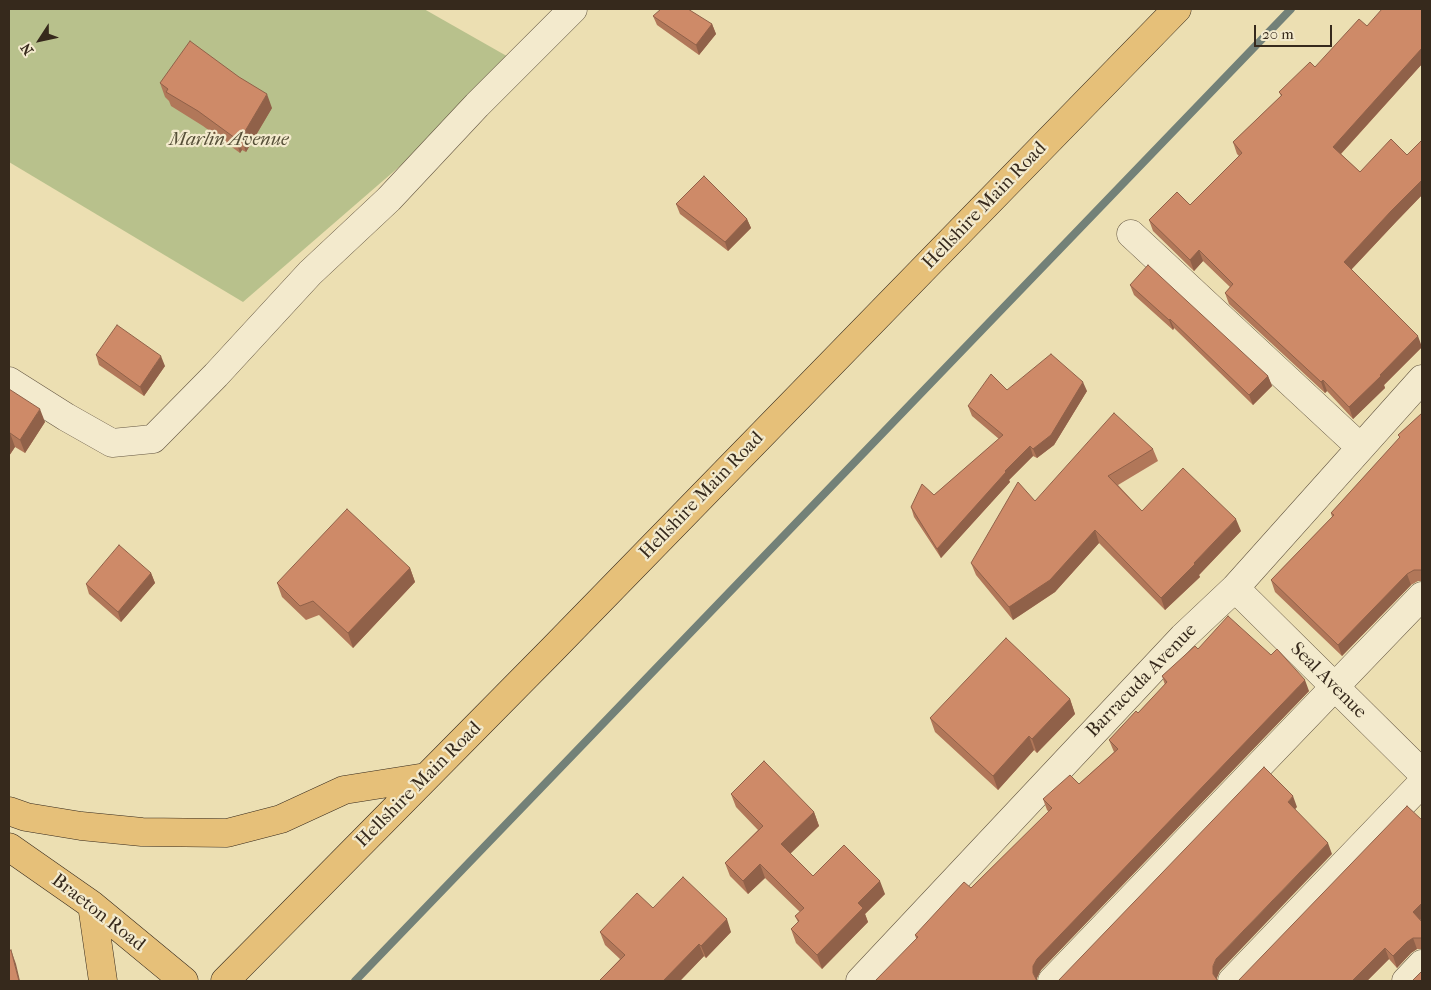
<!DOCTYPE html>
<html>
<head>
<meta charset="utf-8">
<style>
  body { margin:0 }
  #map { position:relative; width:1431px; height:990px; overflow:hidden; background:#ecdfb2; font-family:"IM FELL French Canon",serif }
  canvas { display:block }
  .frame { position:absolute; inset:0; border:10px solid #36291c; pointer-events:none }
  .north { position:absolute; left:15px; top:15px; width:50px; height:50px; -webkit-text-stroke:4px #f3eacd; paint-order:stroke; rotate:235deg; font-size:14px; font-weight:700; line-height:20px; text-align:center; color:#36291c }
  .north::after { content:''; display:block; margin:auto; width:18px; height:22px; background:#36291c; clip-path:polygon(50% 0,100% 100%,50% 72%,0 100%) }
  .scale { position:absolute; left:1254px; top:25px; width:78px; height:22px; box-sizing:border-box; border:2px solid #36291c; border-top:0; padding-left:6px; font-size:15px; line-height:18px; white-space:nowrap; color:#36291c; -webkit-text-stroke:4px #f3eacd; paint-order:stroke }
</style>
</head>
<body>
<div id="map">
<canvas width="1431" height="990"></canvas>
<div class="frame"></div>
<div class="north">N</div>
<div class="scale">20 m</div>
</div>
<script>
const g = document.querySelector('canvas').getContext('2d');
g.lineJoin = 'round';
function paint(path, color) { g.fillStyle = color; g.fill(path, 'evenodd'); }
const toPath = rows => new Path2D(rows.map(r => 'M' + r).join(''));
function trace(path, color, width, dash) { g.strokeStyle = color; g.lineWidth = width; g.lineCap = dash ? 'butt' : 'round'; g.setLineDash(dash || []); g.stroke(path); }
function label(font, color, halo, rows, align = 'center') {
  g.font = font + ' "IM FELL French Canon",serif'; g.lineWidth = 4.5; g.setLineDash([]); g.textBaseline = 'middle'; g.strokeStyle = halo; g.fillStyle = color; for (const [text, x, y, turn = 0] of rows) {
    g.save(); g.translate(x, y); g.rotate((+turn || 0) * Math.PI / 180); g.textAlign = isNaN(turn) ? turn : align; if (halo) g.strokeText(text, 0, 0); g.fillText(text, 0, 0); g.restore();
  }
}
paint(toPath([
  [9,9,424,9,519,63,243,302,9,162]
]), '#b8c18c');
trace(toPath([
  [355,981,1291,9]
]), '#738178', 8);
const minor = toPath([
  [1131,234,1360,447],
  [9,381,66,417,112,443,153,439,216,375,310,273,389,199,477,105,573,9],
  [1235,588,1422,773],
  [860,981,1183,637,1235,588,1422,379],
  [1052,981,1422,596],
  [1232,981,1422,783],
  [1406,981,1422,964]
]);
const major = toPath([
  [9,811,26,817,81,826,142,832,227,833,281,819,344,790,426,777],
  [9,847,92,905,184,981],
  [92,905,103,981],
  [225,981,552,650,1177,9]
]);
trace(minor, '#645642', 29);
trace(major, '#36291c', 29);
trace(minor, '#f3eacd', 28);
trace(major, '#e6c079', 28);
paint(toPath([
  [1422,9,1422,64,1341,154,1360,172,1407,155,1422,140,1422,195,1395,223,1351,270,1422,347,1384,385,1385,388,1353,419,1327,391,1325,393,1229,304,1225,293,1230,287,1203,261,1194,271,1153,231,1149,220,1190,205,1239,156,1237,154,1233,142,1281,96,1279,92,1315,67,1367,26],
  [653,16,712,24,716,34,699,55,657,25],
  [160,83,272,108,246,152,242,150,240,153,203,126,171,106,169,101,165,97],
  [676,204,747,219,751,228,728,251,680,214],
  [1130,285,1268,376,1272,386,1253,405,1174,328,1173,330,1134,295],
  [96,355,165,366,144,396,99,365],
  [9,389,45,422,25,453,15,447,9,456],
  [1007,390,1087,391,1054,445,1037,458,1033,456,1009,480,1010,482,941,558,914,517,911,507,934,495,999,439,972,416,968,406],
  [1422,413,1422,581,1418,581,1411,585,1342,656,1275,592,1271,580,1332,517,1331,513,1400,438,1398,435],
  [1153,449,1158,461,1118,485,1142,511,1241,531,1199,575,1200,577,1165,610,1099,543,1055,592,1013,620,976,575,971,563,1035,501],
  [410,568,415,582,353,648,319,615,306,620,282,597,277,583],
  [151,573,155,583,121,622,89,594,86,584],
  [1198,649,1309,691,1041,970,1037,978,1037,981,916,938,915,935,971,888,1049,812,1047,810,1043,799,1079,784,1114,752,1109,740,1138,713,1165,685,1162,676],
  [1070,699,1075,714,1037,753,1034,750,998,790,935,732,930,718],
  [731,794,814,812,819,826,790,853,813,876,885,894,865,914,868,922,822,969,796,943,791,929,798,922,795,916,800,912,765,878,748,894,730,876,725,863,758,830,736,807],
  [1422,820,1422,918,1420,920,1422,922,1422,949,1417,949,1411,953,1397,968,1389,959,1367,981],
  [653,908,731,932,706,958,704,956,680,981,599,981,620,959,605,945,600,932]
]), '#b17759');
paint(toPath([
  [712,24,716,34,699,55,696,45],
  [1422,48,1422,64,1337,158,1333,147],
  [267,94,272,108,246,152,241,138],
  [237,135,242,150,240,153,235,138],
  [1422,180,1422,195,1395,223,1348,273,1344,262,1391,211],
  [747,219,751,228,728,251,725,242],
  [1199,250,1203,261,1194,271,1190,260],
  [1170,319,1174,328,1173,330,1169,320],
  [1418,336,1422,347,1384,385,1385,388,1353,419,1349,407,1380,375],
  [161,356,165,366,144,396,140,387],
  [1268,376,1272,386,1253,405,1249,395],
  [1323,380,1327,391,1325,393,1321,382],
  [1083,382,1087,391,1054,445,1037,458,1033,449],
  [40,409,45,422,25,453,20,440],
  [10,433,15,447,9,456,9,436],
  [1030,446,1033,456,1009,480,1010,482,941,558,937,549,1005,471],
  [1236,519,1241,531,1199,575,1200,577,1165,610,1161,598],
  [1095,530,1099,543,1055,592,1013,620,1009,607],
  [410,568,415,582,353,648,348,633],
  [151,573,155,583,121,622,118,612],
  [1407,574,1411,585,1342,656,1338,645],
  [1305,680,1309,691,1041,970,1037,978,1037,981,1033,973,1033,966,1037,959],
  [1070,699,1075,714,1037,753,1032,739],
  [1029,736,1034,750,998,790,993,776],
  [1293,796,1297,807,1292,813,1288,802],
  [814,812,819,826,786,858,781,844],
  [1328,843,1332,854,1220,971,1217,978,1217,981,1213,974,1213,966,1216,959],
  [760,864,765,878,748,894,743,881],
  [880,881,885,894,865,914,868,922,822,969,817,955,858,903],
  [1422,903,1422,918,1417,924,1413,912],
  [727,919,731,932,706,958,701,946],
  [1413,938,1417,949,1411,953,1397,968,1393,956,1407,942],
  [699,944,704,956,680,981,663,981],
  [1385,948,1389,959,1367,981,1352,981],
  [11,950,16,964,20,981,19,981]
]), '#906149');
const building = toPath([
  [661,9,688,9,712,24,696,45,653,16,661,9],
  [1382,9,1422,9,1422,48,1333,147,1360,172,1391,139,1407,155,1422,140,1422,180,1391,211,1344,262,1418,336,1380,375,1381,376,1349,407,1323,380,1321,382,1225,293,1233,284,1199,250,1190,260,1149,220,1177,192,1190,205,1242,153,1233,142,1282,95,1279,92,1310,62,1315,67,1359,19,1367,26,1382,9],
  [190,41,239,77,267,94,241,138,237,135,235,138,198,111,166,92,168,89,160,83,190,41],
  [704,176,747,219,725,242,676,204,704,176],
  [1148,265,1268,376,1249,395,1170,319,1169,320,1130,285,1148,265],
  [117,325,161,356,140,387,96,355,117,325],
  [1051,354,1083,382,1051,435,1033,449,1030,446,1005,471,1006,472,937,549,911,507,922,484,934,495,1003,435,968,406,991,374,1007,390,1051,354],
  [9,389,40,409,20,440,10,433,9,436,9,389],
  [1114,413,1153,449,1108,476,1142,511,1183,468,1236,519,1194,563,1195,564,1161,598,1095,530,1050,580,1009,607,971,563,1018,482,1035,501,1114,413],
  [1422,413,1422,570,1414,570,1407,574,1338,645,1271,580,1334,515,1331,513,1400,437,1398,435,1422,413],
  [347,509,410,568,348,633,313,601,300,606,277,583,347,509],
  [119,545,151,573,118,612,86,584,119,545],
  [1228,616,1271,655,1277,649,1305,680,1037,959,1033,966,1033,973,1037,981,1038,981,875,981,918,937,915,935,964,882,971,888,1052,808,1043,799,1070,775,1079,784,1118,749,1109,740,1136,711,1138,713,1167,682,1162,676,1195,646,1198,649,1228,616],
  [1006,638,1070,699,1032,739,1029,736,993,776,930,718,1006,638],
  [764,761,814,812,781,844,813,876,844,845,880,881,858,903,863,908,817,955,791,929,799,921,795,916,804,908,760,864,743,881,725,863,763,826,731,794,764,761],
  [1264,767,1293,796,1288,802,1328,843,1216,959,1213,966,1213,974,1218,981,1058,981,1264,767],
  [1407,806,1422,820,1422,903,1413,912,1422,922,1422,938,1413,938,1407,942,1393,956,1385,948,1352,981,1238,981,1407,806],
  [683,877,727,919,701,946,699,944,663,981,599,981,625,955,600,932,637,893,653,908,683,877],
  [11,950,19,981,9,981,9,951,11,950],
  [1422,971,1422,981,1412,981,1422,971]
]);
paint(building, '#ce8a68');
trace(building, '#906149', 1);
label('italic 19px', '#564f38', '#f3eacd', [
  ["Marlin Avenue",229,140]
]);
label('19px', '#36291c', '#f3eacd', [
  ["Hellshire Main Road",985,206,-46],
  ["Hellshire Main Road",702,496,-46],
  ["Barracuda Avenue",1142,681,-46],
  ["Seal Avenue",1328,681,45],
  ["Hellshire Main Road",419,785,-45],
  ["Braeton Road",98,913,38]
]);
</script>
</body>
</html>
